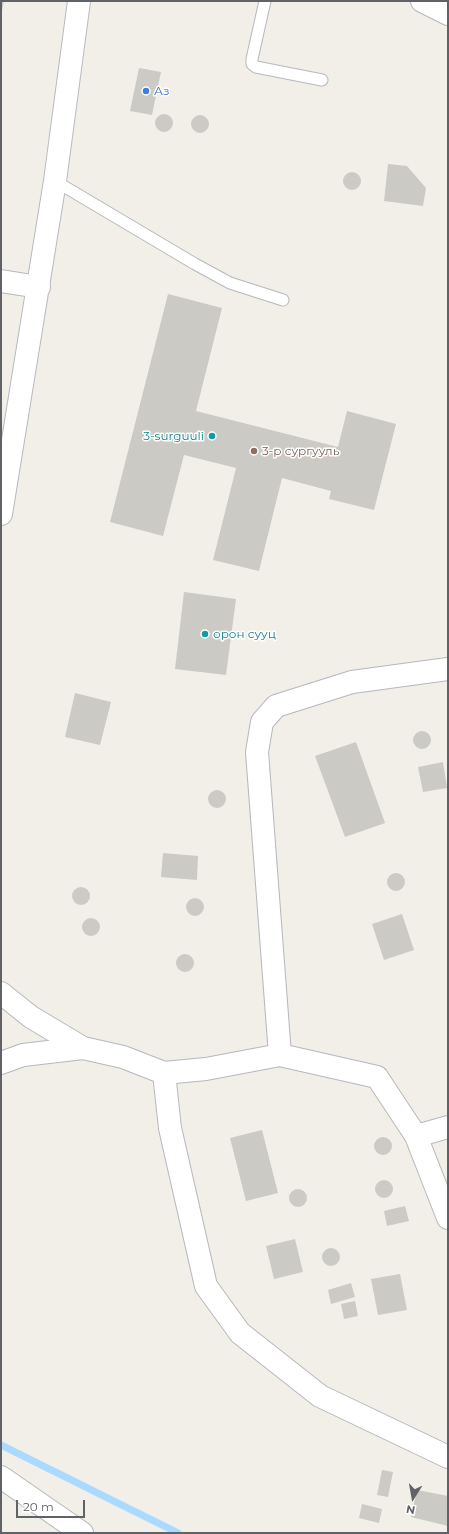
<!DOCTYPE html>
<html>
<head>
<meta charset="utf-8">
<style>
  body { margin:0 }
  #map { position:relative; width:449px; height:1534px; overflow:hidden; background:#f1efe8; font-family:Montserrat,sans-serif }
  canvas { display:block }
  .frame { position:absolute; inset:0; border:2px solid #5f6368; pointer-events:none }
  .north { position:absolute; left:393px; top:1478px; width:40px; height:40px; -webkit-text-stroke:3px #fff; paint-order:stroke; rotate:191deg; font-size:11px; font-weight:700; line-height:16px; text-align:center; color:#5f6368 }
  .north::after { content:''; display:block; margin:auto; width:14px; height:18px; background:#5f6368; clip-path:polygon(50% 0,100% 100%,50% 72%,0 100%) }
  .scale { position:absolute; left:16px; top:1500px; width:69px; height:18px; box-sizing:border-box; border:2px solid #5f6368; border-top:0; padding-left:5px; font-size:12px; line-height:14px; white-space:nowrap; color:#5f6368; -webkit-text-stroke:3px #fff; paint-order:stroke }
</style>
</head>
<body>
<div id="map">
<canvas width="449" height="1534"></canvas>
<div class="frame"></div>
<div class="north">N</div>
<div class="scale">20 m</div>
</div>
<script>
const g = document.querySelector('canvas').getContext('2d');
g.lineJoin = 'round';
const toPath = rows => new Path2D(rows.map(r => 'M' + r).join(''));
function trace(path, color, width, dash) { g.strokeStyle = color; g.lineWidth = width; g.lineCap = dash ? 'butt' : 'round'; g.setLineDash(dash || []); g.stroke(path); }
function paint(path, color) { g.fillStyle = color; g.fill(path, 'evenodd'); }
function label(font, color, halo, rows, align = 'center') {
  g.font = font + ' Montserrat,sans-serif'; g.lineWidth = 3; g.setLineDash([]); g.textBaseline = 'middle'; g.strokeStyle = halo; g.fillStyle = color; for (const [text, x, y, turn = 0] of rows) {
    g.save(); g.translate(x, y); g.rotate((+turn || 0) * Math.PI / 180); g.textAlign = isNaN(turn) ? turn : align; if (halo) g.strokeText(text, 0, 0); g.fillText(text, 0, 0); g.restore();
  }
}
trace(toPath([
  [1,1445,178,1533]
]), '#aadaff', 7);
paint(toPath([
  [1,1,4,1,2,11,1,11],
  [139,68,161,72,152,115,130,111],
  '155 123a9 9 0 1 1 18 0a9 9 0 1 1-18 0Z',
  '191 124a9 9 0 1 1 18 0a9 9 0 1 1-18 0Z',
  [388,164,407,166,426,188,423,206,384,201],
  '343 181a9 9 0 1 1 18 0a9 9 0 1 1-18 0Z',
  [168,294,222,308,196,411,338,447,347,411,396,424,374,510,329,499,331,491,282,478,259,571,213,560,236,468,184,455,163,536,110,522],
  [184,592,236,599,226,675,175,669],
  [75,693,111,702,100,745,65,737],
  '413 740a9 9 0 1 1 18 0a9 9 0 1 1-18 0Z',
  [356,742,385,823,345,837,315,756],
  [443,762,447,788,423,792,418,767],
  '208 799a9 9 0 1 1 18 0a9 9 0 1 1-18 0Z',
  [163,853,198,856,197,880,161,877],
  '387 882a9 9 0 1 1 18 0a9 9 0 1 1-18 0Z',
  '72 896a9 9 0 1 1 18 0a9 9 0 1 1-18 0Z',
  '186 907a9 9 0 1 1 18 0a9 9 0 1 1-18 0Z',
  [402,914,414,950,384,960,372,924],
  '82 927a9 9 0 1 1 18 0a9 9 0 1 1-18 0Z',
  '176 963a9 9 0 1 1 18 0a9 9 0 1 1-18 0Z',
  [262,1130,278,1193,246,1201,230,1138],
  '374 1146a9 9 0 1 1 18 0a9 9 0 1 1-18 0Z',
  '375 1189a9 9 0 1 1 18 0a9 9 0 1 1-18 0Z',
  '289 1198a9 9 0 1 1 18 0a9 9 0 1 1-18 0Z',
  [405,1206,409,1221,387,1226,384,1211],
  [295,1239,303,1272,274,1279,266,1246],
  '322 1257a9 9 0 1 1 18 0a9 9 0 1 1-18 0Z',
  [400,1274,407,1310,378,1315,371,1279],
  [351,1283,355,1297,331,1304,328,1290],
  [355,1301,358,1316,344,1319,341,1304],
  [382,1470,393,1472,388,1497,377,1495],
  [417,1490,448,1496,448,1526,411,1517],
  [362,1504,382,1509,379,1523,359,1518]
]), '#cccac5');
const lane = toPath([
  [265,1,252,59,252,64,256,67,322,80],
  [55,181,195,264,230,283,283,300]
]);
const street = toPath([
  [422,1,448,14],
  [1,281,39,287],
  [1,993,31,1017,83,1048,123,1057,164,1073,170,1128,206,1286,240,1333,320,1396,448,1457],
  [280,1055,257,752,262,722,276,706,352,682,448,669],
  [1,1063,23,1055,83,1048],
  [164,1073,206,1069,280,1055,377,1077,416,1136,448,1218],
  [416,1136,448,1127],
  [1,1477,82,1533]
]);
const secondary = toPath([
  [1,514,55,181,79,1]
]);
trace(lane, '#b5b8bc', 13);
trace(street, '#b5b8bc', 24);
trace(secondary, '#b6babf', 24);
trace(lane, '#fff', 11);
trace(street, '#fff', 22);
trace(secondary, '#fff', 22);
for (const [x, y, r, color] of [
  [146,91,4,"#3f7fe0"],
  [212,436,4,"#0f9aa8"],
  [254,451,4,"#8d6e63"],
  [205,634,4,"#0f9aa8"]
]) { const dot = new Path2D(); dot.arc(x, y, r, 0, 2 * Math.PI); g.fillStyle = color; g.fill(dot); trace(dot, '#fff', 1.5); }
label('12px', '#366cbe', '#fff', [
  ["Аз",154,91]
], 'left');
label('12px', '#0d838f', '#fff', [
  ["3-surguuli",204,436],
  ["орон сууц",213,634,"left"]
], 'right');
label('12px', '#785e54', '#fff', [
  ["3-р сургууль",262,451]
], 'left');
</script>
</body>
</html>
